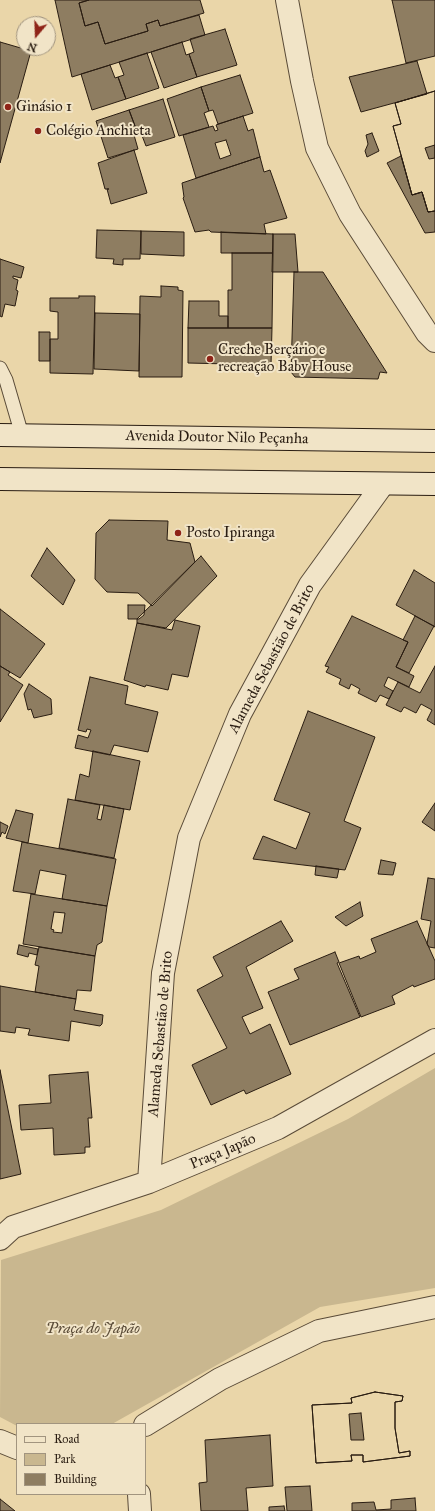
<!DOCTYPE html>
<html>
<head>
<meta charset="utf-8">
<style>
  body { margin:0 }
  #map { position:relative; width:435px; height:1511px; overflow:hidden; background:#ead6a9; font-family:"IM FELL Great Primer",serif }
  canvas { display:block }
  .legend { position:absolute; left:16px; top:1423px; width:130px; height:72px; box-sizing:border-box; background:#f1e4c7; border:1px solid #a1947f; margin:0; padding:5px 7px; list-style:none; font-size:12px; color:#2a1d12 }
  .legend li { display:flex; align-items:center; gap:8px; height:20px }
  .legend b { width:20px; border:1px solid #a1947f }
  .north { position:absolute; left:16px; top:16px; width:40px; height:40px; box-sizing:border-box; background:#f1e4c7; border:1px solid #a1947f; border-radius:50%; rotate:199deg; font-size:11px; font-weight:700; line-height:16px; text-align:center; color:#2a1d12 }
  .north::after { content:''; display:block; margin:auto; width:14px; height:18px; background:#8f2418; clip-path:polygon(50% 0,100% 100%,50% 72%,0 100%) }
</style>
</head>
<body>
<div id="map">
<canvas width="435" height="1511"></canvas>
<ul class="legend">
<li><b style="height:5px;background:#f1e4c7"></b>Road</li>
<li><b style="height:11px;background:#c9b78f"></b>Park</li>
<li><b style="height:11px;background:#8e7d61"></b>Building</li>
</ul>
<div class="north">N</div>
</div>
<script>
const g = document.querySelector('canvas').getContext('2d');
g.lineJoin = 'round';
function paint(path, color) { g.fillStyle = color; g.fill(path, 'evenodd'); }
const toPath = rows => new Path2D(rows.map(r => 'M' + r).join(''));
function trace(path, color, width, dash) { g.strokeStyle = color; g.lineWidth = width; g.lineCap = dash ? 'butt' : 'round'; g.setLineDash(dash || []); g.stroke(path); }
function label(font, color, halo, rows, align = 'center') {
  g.font = font + ' "IM FELL Great Primer",serif'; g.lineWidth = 4; g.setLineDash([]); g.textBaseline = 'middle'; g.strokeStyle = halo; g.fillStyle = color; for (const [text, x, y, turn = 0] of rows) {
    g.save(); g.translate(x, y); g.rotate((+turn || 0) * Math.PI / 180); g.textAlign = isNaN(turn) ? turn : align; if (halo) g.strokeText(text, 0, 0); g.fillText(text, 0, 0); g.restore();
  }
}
paint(toPath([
  [435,1068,435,1288,320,1307,112,1424,17,1424,17,1426,0,1417,1,1260,161,1210,348,1119]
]), '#c9b78f');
const building = toPath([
  [55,0,89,0,79,3,85,26,98,22,105,44,148,31,146,24,158,20,160,26,199,15,205,35,72,77,55,0],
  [89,0,200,0,204,13,160,26,158,20,146,24,148,31,105,44,98,22,85,26,79,3,89,0],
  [392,0,435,0,435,56,406,63,392,0],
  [225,29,237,65,197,77,189,54,194,52,190,39,225,29],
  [0,42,31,51,0,163,0,42],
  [182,42,186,55,189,54,197,77,164,88,151,52,182,42],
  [147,53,159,88,126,99,118,77,124,75,119,62,147,53],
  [417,61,427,94,361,112,349,77,417,61],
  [110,65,115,78,118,77,126,99,92,110,81,74,110,65],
  [240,75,253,113,218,124,213,110,209,111,201,87,240,75],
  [201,87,209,111,204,113,209,127,179,136,167,99,201,87],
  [435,91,435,211,428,212,422,192,412,195,393,126,401,124,395,103,435,91],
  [435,91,435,211,428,212,422,192,412,195,393,126,401,124,395,103,435,91],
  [163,99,175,137,146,146,141,133,138,134,129,110,163,99],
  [129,110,138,134,134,135,138,149,108,158,96,121,129,110],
  [243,116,248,131,253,129,260,157,196,178,183,135,213,126,215,131,218,130,216,125,243,116],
  [226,140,231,155,220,159,215,143,226,140],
  [372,133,379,151,367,157,365,151,368,144,366,135,372,133],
  [435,145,435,158,429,159,425,148,435,145],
  [134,150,147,193,111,204,107,189,109,189,105,189,98,163,134,150],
  [401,156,412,195,422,192,428,212,435,211,435,232,425,233,387,163,401,156],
  [260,157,264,172,270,170,287,218,264,224,266,234,211,232,209,230,195,232,183,198,184,197,182,183,260,157],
  [97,230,141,231,140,259,123,259,123,265,113,264,114,259,96,258,97,230],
  [141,231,184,232,184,256,141,254,141,231],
  [221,232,273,234,273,253,221,253,221,232],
  [273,234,295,234,298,272,272,272,273,234],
  [232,253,273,253,272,328,228,328,228,290,232,290,232,253],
  [0,259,24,267,21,278,13,276,13,278,18,280,16,290,18,291,15,306,5,304,2,317,0,316,0,259],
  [294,272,323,272,387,373,380,372,378,379,295,377,291,372,294,272],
  [161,286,178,287,178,290,183,291,182,377,139,377,140,296,161,297,161,286],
  [79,296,95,296,93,374,50,373,50,339,58,339,58,312,50,311,50,298,79,298,79,296],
  [189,301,219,301,219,316,228,316,228,328,188,328,189,301],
  [95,313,140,314,139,371,94,369,95,313],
  [188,328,272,328,271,365,188,363,188,328],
  [39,332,50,332,50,361,39,361,39,332],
  [109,520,168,521,167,540,190,543,195,562,152,606,138,593,107,592,95,579,96,533,109,520],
  [47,548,75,580,63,605,31,576,47,548],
  [201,556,217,576,166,628,137,623,137,619,201,556],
  [414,570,435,583,435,627,396,605,414,570],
  [128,605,145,605,144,615,139,619,128,619,128,605],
  [0,609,45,644,20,678,0,666,0,609],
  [352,616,408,642,396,667,414,676,409,687,388,677,384,686,393,691,389,699,380,695,376,702,358,693,360,689,351,684,349,689,339,684,341,679,326,672,329,667,325,666,352,616],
  [415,616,434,626,409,673,396,667,408,642,403,640,415,616],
  [175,620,200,626,188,677,172,674,168,690,146,685,145,687,124,680,137,623,172,630,175,620],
  [0,666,10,672,8,675,23,685,0,722,0,666],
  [435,666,435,725,427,720,432,710,421,704,416,713,404,707,401,712,386,705,398,682,420,693,435,666],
  [90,677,128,686,125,704,158,712,148,752,114,745,110,755,75,748,78,735,88,738,91,730,87,729,86,732,78,730,90,677],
  [29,684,51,699,52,714,34,718,31,709,28,710,24,694,29,684],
  [308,711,375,737,344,821,361,828,345,870,253,859,263,836,296,849,310,813,274,800,308,711],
  [93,751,140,761,130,810,75,800,80,774,89,777,93,751],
  [68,799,100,805,97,819,101,820,104,805,124,809,114,858,59,848,68,799],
  [435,803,435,831,422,822,435,803],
  [16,810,33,814,28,843,6,838,16,810],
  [0,822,8,826,5,834,2,832,0,837,0,822],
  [22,842,116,859,107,906,62,899,66,875,40,870,35,894,13,891,22,842],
  [381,860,396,863,393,875,378,874,381,860],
  [316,866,339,869,337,878,315,875,316,866],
  [428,878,435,879,435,948,429,947,427,944,431,921,421,919,428,878],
  [31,894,107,906,102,942,97,945,95,956,23,944,31,894],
  [54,912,65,913,62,933,53,932,54,930,51,929,54,912],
  [360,902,363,916,346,926,335,917,360,902],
  [281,921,293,941,246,967,263,1008,242,1017,250,1034,270,1024,291,1074,246,1094,244,1090,211,1105,192,1065,227,1048,197,990,223,976,213,957,281,921],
  [417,921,435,961,435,979,414,987,413,985,392,996,395,1004,361,1017,339,963,359,956,360,959,376,952,371,939,417,921],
  [19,945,38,949,37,955,29,953,28,957,17,954,19,945],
  [39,947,95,956,91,991,77,990,76,999,35,992,39,966,35,965,39,947],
  [335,952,339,962,337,963,360,1017,290,1045,268,992,299,979,294,969,335,952],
  [0,986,76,999,74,1010,103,1015,102,1024,100,1026,71,1021,69,1041,28,1035,30,1029,16,1027,15,1033,0,1031,0,986],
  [0,1070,21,1174,0,1179,0,1070],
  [88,1072,92,1118,88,1118,90,1147,85,1147,85,1153,54,1155,53,1128,21,1130,19,1105,51,1103,49,1075,88,1072],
  [375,1392,403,1396,402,1401,395,1402,395,1428,399,1453,410,1451,410,1456,363,1462,363,1455,351,1455,352,1461,316,1463,312,1405,352,1403,351,1398,375,1392],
  [361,1413,364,1440,351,1440,349,1414,361,1413],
  [375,1392,403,1396,402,1401,395,1402,395,1428,399,1453,410,1451,410,1456,363,1462,363,1455,351,1455,352,1461,316,1463,312,1405,352,1403,351,1398,375,1392],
  [270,1435,273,1486,246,1488,248,1511,201,1511,199,1483,207,1482,205,1440,270,1435],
  [310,1486,312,1511,287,1511,285,1487,310,1486],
  [415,1498,416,1511,352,1511,352,1503,374,1502,376,1510,391,1509,391,1500,415,1498],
  [0,1499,15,1511,0,1511,0,1499],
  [284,1506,285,1511,269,1511,269,1507,284,1506]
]);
paint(building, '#8e7d61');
trace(building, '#2a1d12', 1);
const lane = toPath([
  [0,368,6,380,22,435]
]);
const street = toPath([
  [287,0,302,81,317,148,350,214,427,333,435,341],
  [149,1182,163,973,189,838,240,714,310,585,383,484],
  [0,1239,13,1227,149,1182,278,1128,435,1040],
  [145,1425,220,1379,319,1331,435,1307],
  [0,1441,17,1448],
  [139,1494,140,1511]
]);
const secondary = toPath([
  [0,435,435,441],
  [0,479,435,484]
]);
trace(lane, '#5a4b38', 15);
trace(street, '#5a4b38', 24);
trace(secondary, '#2a1d12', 24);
trace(lane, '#f1e4c7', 13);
trace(street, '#f1e4c7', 22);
trace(secondary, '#f1e4c7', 22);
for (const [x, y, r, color] of [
  [8,107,4,"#8f2418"],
  [38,131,4,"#8f2418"],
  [210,359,4,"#8f2418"],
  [178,533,4,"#8f2418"]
]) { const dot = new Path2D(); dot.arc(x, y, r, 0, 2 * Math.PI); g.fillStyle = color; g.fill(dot); trace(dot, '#f1e4c7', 1.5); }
label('15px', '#2a1d12', '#f1e4c7', [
  ["Ginásio 1",16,107],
  ["Colégio Anchieta",46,131],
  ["Creche Berçário e",218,350],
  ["recreação Baby House",218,367],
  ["Posto Ipiranga",186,533]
], 'left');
label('15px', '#2a1d12', '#f1e4c7', [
  ["Avenida Doutor Nilo Peçanha",217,438,1],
  ["Alameda Sebastião de Brito",272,659,-62],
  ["Alameda Sebastião de Brito",161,1034,-85],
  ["Praça Japão",223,1152,-23]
]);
label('italic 15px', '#5a4b38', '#f1e4c7', [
  ["Praça do Japão",93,1329]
]);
</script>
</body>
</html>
